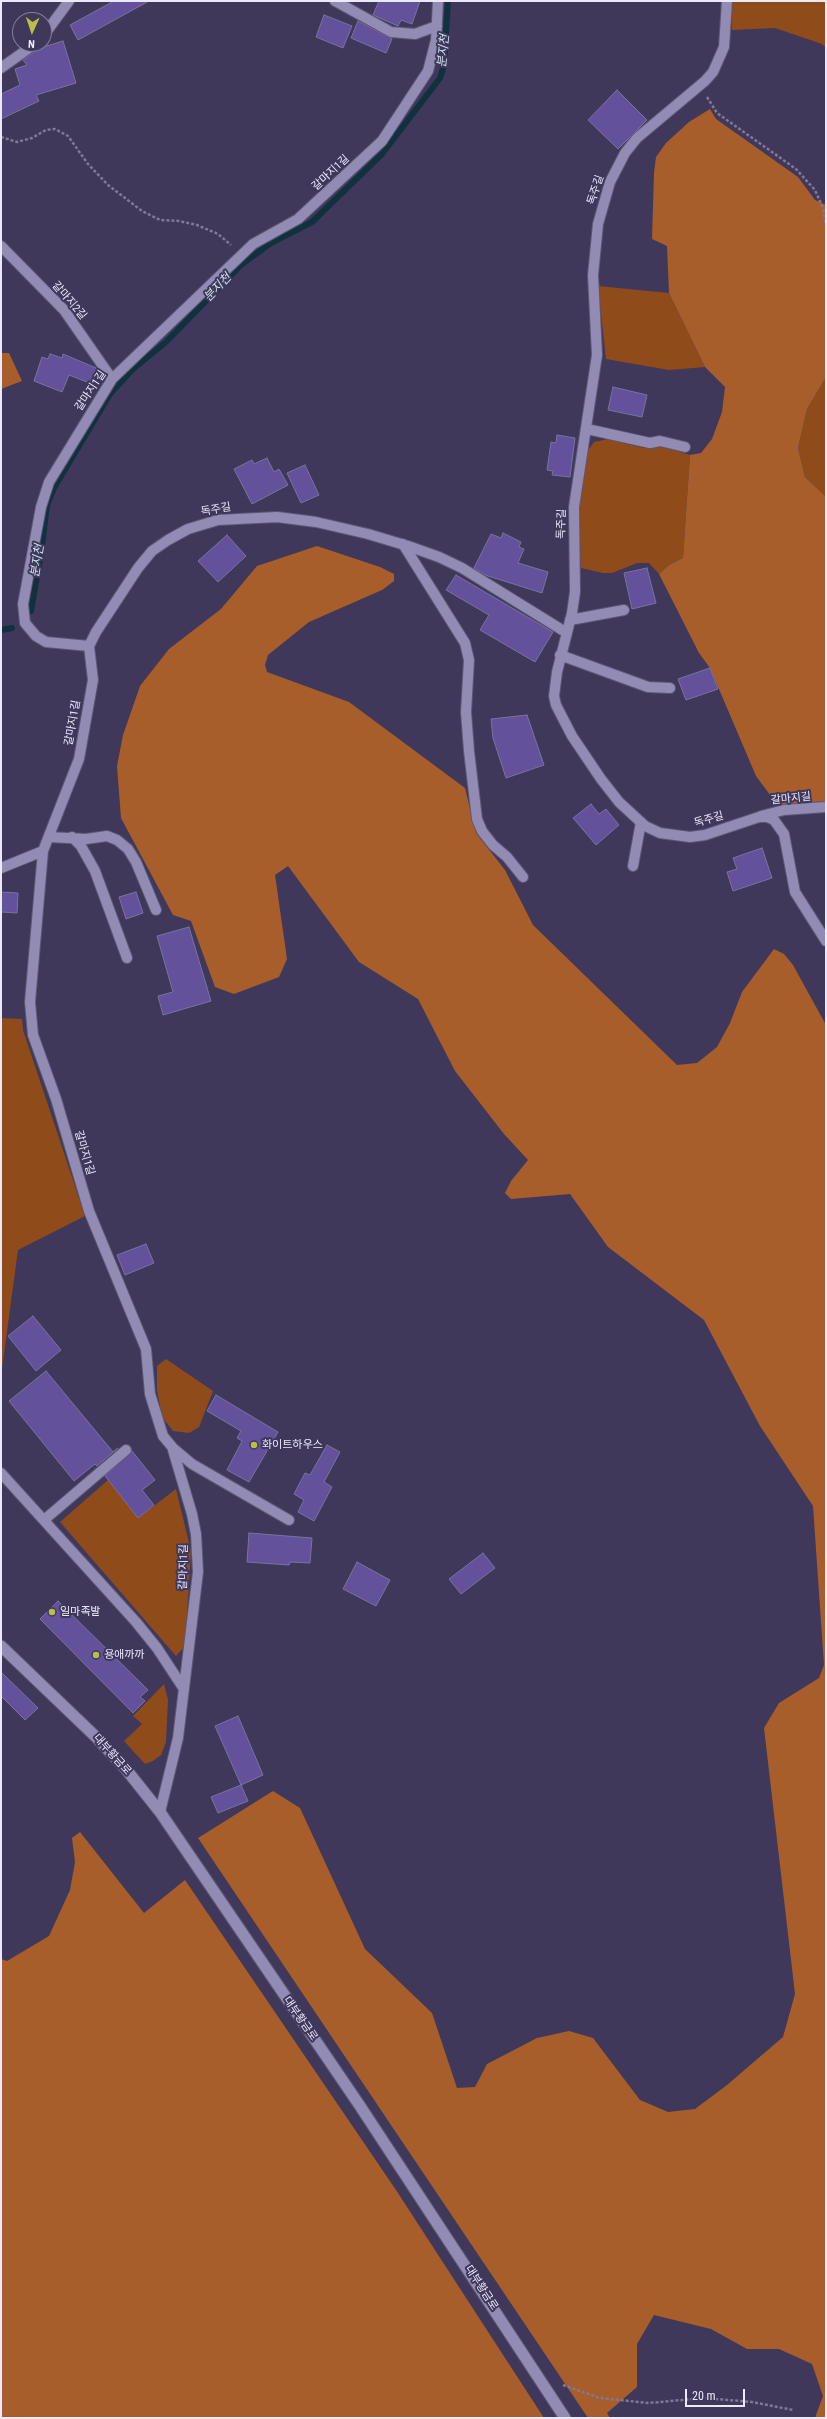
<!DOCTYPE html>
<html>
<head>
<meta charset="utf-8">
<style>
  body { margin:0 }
  #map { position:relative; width:827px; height:2419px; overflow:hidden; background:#3f385b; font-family:"Roboto Condensed",sans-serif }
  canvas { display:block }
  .frame { position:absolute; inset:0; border:2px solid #ece8ff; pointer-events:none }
  .north { position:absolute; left:12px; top:12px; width:40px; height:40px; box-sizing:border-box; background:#3f385b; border:1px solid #847e9d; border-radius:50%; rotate:183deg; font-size:11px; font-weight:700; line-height:16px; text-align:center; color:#ece8ff }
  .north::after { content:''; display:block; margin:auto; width:14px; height:18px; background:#b9c046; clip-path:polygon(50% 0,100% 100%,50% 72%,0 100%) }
  .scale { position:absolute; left:685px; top:2389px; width:60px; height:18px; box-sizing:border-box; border:2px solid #ece8ff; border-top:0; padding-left:5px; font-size:12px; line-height:14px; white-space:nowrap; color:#ece8ff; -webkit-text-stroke:3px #3f385b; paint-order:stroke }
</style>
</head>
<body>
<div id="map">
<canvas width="827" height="2419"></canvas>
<div class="frame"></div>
<div class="north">N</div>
<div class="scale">20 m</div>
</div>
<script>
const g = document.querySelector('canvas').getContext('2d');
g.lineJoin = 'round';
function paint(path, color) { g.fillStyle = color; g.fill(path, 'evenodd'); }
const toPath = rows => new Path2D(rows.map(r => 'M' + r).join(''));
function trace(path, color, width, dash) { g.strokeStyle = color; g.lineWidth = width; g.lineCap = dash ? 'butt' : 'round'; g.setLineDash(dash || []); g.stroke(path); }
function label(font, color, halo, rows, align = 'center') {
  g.font = font + ' "Roboto Condensed","Noto Sans KR",sans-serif'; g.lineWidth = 4; g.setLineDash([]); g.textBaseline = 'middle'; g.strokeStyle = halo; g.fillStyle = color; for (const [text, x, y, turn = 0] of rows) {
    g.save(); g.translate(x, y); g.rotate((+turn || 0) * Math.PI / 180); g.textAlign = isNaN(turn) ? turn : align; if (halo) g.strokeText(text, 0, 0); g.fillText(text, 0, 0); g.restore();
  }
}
paint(toPath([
  [732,1,826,1,826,48,822,44,775,28,732,30],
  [598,286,669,293,705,367,669,370,606,359],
  [826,377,826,497,825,497,805,477,798,448,807,409],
  [608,439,644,448,663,447,690,455,683,558,669,565,659,574,649,563,637,563,612,573,603,573,581,568,577,542,577,519,586,453,594,442],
  [1,1018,22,1019,23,1030,85,1216,18,1250,1,1376],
  [166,1359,213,1391,199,1427,189,1433,173,1431,162,1417,157,1390,157,1366],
  [108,1480,138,1518,176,1489,191,1551,185,1646,176,1656,60,1522],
  [164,1684,168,1700,166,1742,161,1755,153,1761,145,1764,124,1741,142,1724,133,1716]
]), '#8f4b1a');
paint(toPath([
  [710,109,716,119,798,177,815,200,826,205,826,377,807,409,798,448,805,477,826,497,826,804,779,807,756,776,710,668,699,653,659,574,669,565,683,558,690,455,701,453,712,439,722,412,725,387,705,367,669,293,667,246,652,239,654,173,656,157,666,143,689,122],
  [1,353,9,353,22,381,1,389],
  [317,546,380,567,394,574,394,581,382,590,309,622,268,655,265,665,267,672,349,702,465,788,476,833,505,870,533,925,677,1065,697,1063,717,1047,730,1023,742,992,774,949,784,954,793,965,826,1025,826,2418,815,2418,823,2396,812,2364,779,2349,747,2349,711,2329,654,2315,637,2344,637,2387,607,2413,610,2418,588,2418,198,1838,273,1791,300,1808,365,1949,432,2013,457,2088,475,2087,487,2064,537,2038,569,2031,593,2038,640,2100,668,2112,695,2109,727,2085,783,2037,795,1994,764,1728,779,1703,819,1678,824,1665,813,1506,760,1426,704,1320,608,1247,570,1194,511,1199,505,1193,511,1181,528,1160,504,1134,455,1071,418,999,359,962,288,866,275,875,287,959,279,977,234,994,215,987,191,921,173,915,121,818,117,766,123,735,140,686,169,649,221,609,257,566],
  [80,1832,144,1913,185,1880,396,2190,544,2418,1,2418,1,1959,7,1961,49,1936,70,1890,75,1862,72,1838]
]), '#a85e2a');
trace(toPath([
  [31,611,41,554,47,505,54,488,110,394,133,369,166,342,242,264,271,243,312,222,382,154,440,78,444,65,448,1],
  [1,630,12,628]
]), '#113141', 6);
const building = toPath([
  [114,1,149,1,78,40,70,25,114,1],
  [379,1,420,1,412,24,401,20,398,26,373,15,379,1],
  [324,15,352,26,343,48,316,37,324,15],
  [358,21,392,39,386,53,351,38,358,21],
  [63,41,76,83,36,95,39,101,1,119,1,94,20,85,15,69,27,65,23,60,40,48,63,41],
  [617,90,647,120,618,149,588,120,617,90],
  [50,354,62,358,63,354,96,368,98,370,92,384,69,375,62,392,34,381,42,357,48,359,50,354],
  [613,387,647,395,642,417,608,410,613,387],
  [557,435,575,438,570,477,552,475,553,471,547,470,551,442,556,443,557,435],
  [267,458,274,472,279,469,288,485,252,504,234,469,252,460,254,464,267,458],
  [305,465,319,495,301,503,287,473,305,465],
  [503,533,521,542,519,547,524,549,518,563,548,572,542,593,485,575,474,568,491,534,501,538,503,533],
  [227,535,246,556,218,582,198,561,227,535],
  [647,568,656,603,632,609,624,573,647,568],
  [456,575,553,632,535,662,480,630,489,615,446,590,456,575],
  [710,668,718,689,686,700,678,679,710,668],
  [527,715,544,765,506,778,493,738,491,719,527,715],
  [591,804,599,814,606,809,619,825,596,845,573,818,591,804],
  [762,848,772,878,733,891,727,872,737,869,733,858,762,848],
  [1,892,18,893,17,913,1,912,1,892],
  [136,892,143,913,126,919,119,897,136,892],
  [189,927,211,1001,163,1015,158,996,173,992,157,936,189,927],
  [146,1244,154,1263,125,1275,117,1255,146,1244],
  [33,1316,61,1350,36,1371,8,1336,33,1316],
  [46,1371,113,1452,118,1448,97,1466,95,1464,74,1481,9,1401,46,1371],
  [216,1395,278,1432,249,1482,227,1470,242,1441,237,1438,241,1431,207,1411,216,1395],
  [327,1445,340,1452,324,1482,332,1487,314,1521,298,1512,304,1500,294,1494,305,1473,310,1475,327,1445],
  [132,1451,155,1480,142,1490,154,1505,138,1518,105,1476,132,1451],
  [249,1533,312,1538,310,1563,290,1562,289,1565,247,1562,249,1533],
  [483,1553,495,1568,461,1594,449,1579,483,1553],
  [357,1562,390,1580,376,1606,343,1589,357,1562],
  [58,1601,148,1690,140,1697,145,1701,133,1713,40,1619,58,1601],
  [1,1672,38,1708,25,1720,1,1696,1,1672],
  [238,1716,263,1775,241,1785,215,1726,238,1716],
  [241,1785,248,1801,218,1813,211,1797,241,1785]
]);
paint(building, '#63519c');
trace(building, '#7a739b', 1);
const service = toPath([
  [335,1,391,32,415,34,437,26],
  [727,1,724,47,713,72,705,81,637,138,625,153,610,182,598,224,593,275,597,355,574,507,575,592,572,613,557,672,554,696,556,705,572,736,601,779,619,802,645,826,660,833,690,837,705,835,759,817,767,817,774,820,784,834,795,892,826,941],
  [44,35,69,1],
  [1,68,35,44],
  [1,246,64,310,112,379],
  [587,429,650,443,660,441,685,447],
  [403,544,465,643,469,660,466,712,469,751,477,819,482,831,493,845,507,857,523,877],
  [570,620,624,610],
  [89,646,93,680,79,759,43,851,30,1002,33,1035,56,1099,89,1211,146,1349,150,1394,163,1436,173,1448,192,1464,289,1520],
  [89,646,46,642,36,636,25,623,23,604,41,507,49,482,112,379,253,244,298,219,382,141,428,71,436,40,438,1],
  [89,646,96,632,138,568,152,551,168,540,188,529,218,520,277,517,316,522,368,534,408,546,439,557,462,568,567,633],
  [560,655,648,687,670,688],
  [761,816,784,810,826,807],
  [49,837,86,839,107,836,117,840,128,849,136,862,156,910],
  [72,837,81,846,95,871,127,958],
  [633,866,641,822],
  [1,868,43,851],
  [1,1473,136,1622,157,1648,184,1689],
  [44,1520,126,1450],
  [160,1812,178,1738,198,1572,196,1534,192,1514,173,1450]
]);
const secondary = toPath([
  [1,1646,96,1737,125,1768,160,1812,360,2106,565,2418]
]);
trace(service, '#5d5775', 12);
trace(secondary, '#5d5775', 13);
trace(toPath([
  [707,97,717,113,796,169,815,190,823,208,826,226],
  [1,137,17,142,32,138,46,130,55,129,68,136,88,164,108,185,142,211,160,220,179,221,197,225,218,234,231,245],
  [563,2385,600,2398,649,2403,704,2398,752,2402,793,2410]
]), '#7f7997', 2.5, [3, 2]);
trace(service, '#928bb3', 10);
trace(secondary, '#928bb3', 11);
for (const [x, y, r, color] of [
  [254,1445,4,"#b9c046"],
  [52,1612,4,"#b9c046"],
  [96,1655,4,"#b9c046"]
]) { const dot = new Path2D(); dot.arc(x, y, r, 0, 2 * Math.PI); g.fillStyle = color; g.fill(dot); trace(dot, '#3f385b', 1.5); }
label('11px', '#ece8ff', '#3f385b', [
  ["갈마지1길",331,173,-43],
  ["독주길",596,190,-72],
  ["갈마지2길",69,301,49],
  ["갈마지1길",91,391,-56],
  ["독주길",216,510,-10],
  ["독주길",562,524,-88],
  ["갈마지1길",73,723,-80],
  ["갈마지길",791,799,-6],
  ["독주길",709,820,-16],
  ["갈마지1길",84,1153,74],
  ["갈마지1길",184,1567,-89],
  ["대부황금로",112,1755,48],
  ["대부황금로",300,2019,55],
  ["대부황금로",481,2288,57]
]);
label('11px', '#ece8ff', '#3f385b', [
  ["화이트하우스",262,1445],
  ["일마족발",60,1612],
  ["용애까까",104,1655]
], 'left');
label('italic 12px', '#cde3f0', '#3f385b', [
  ["분지천",444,51,-84],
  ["분지천",218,288,-46],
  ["분지천",38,561,-81]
]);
</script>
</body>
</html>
